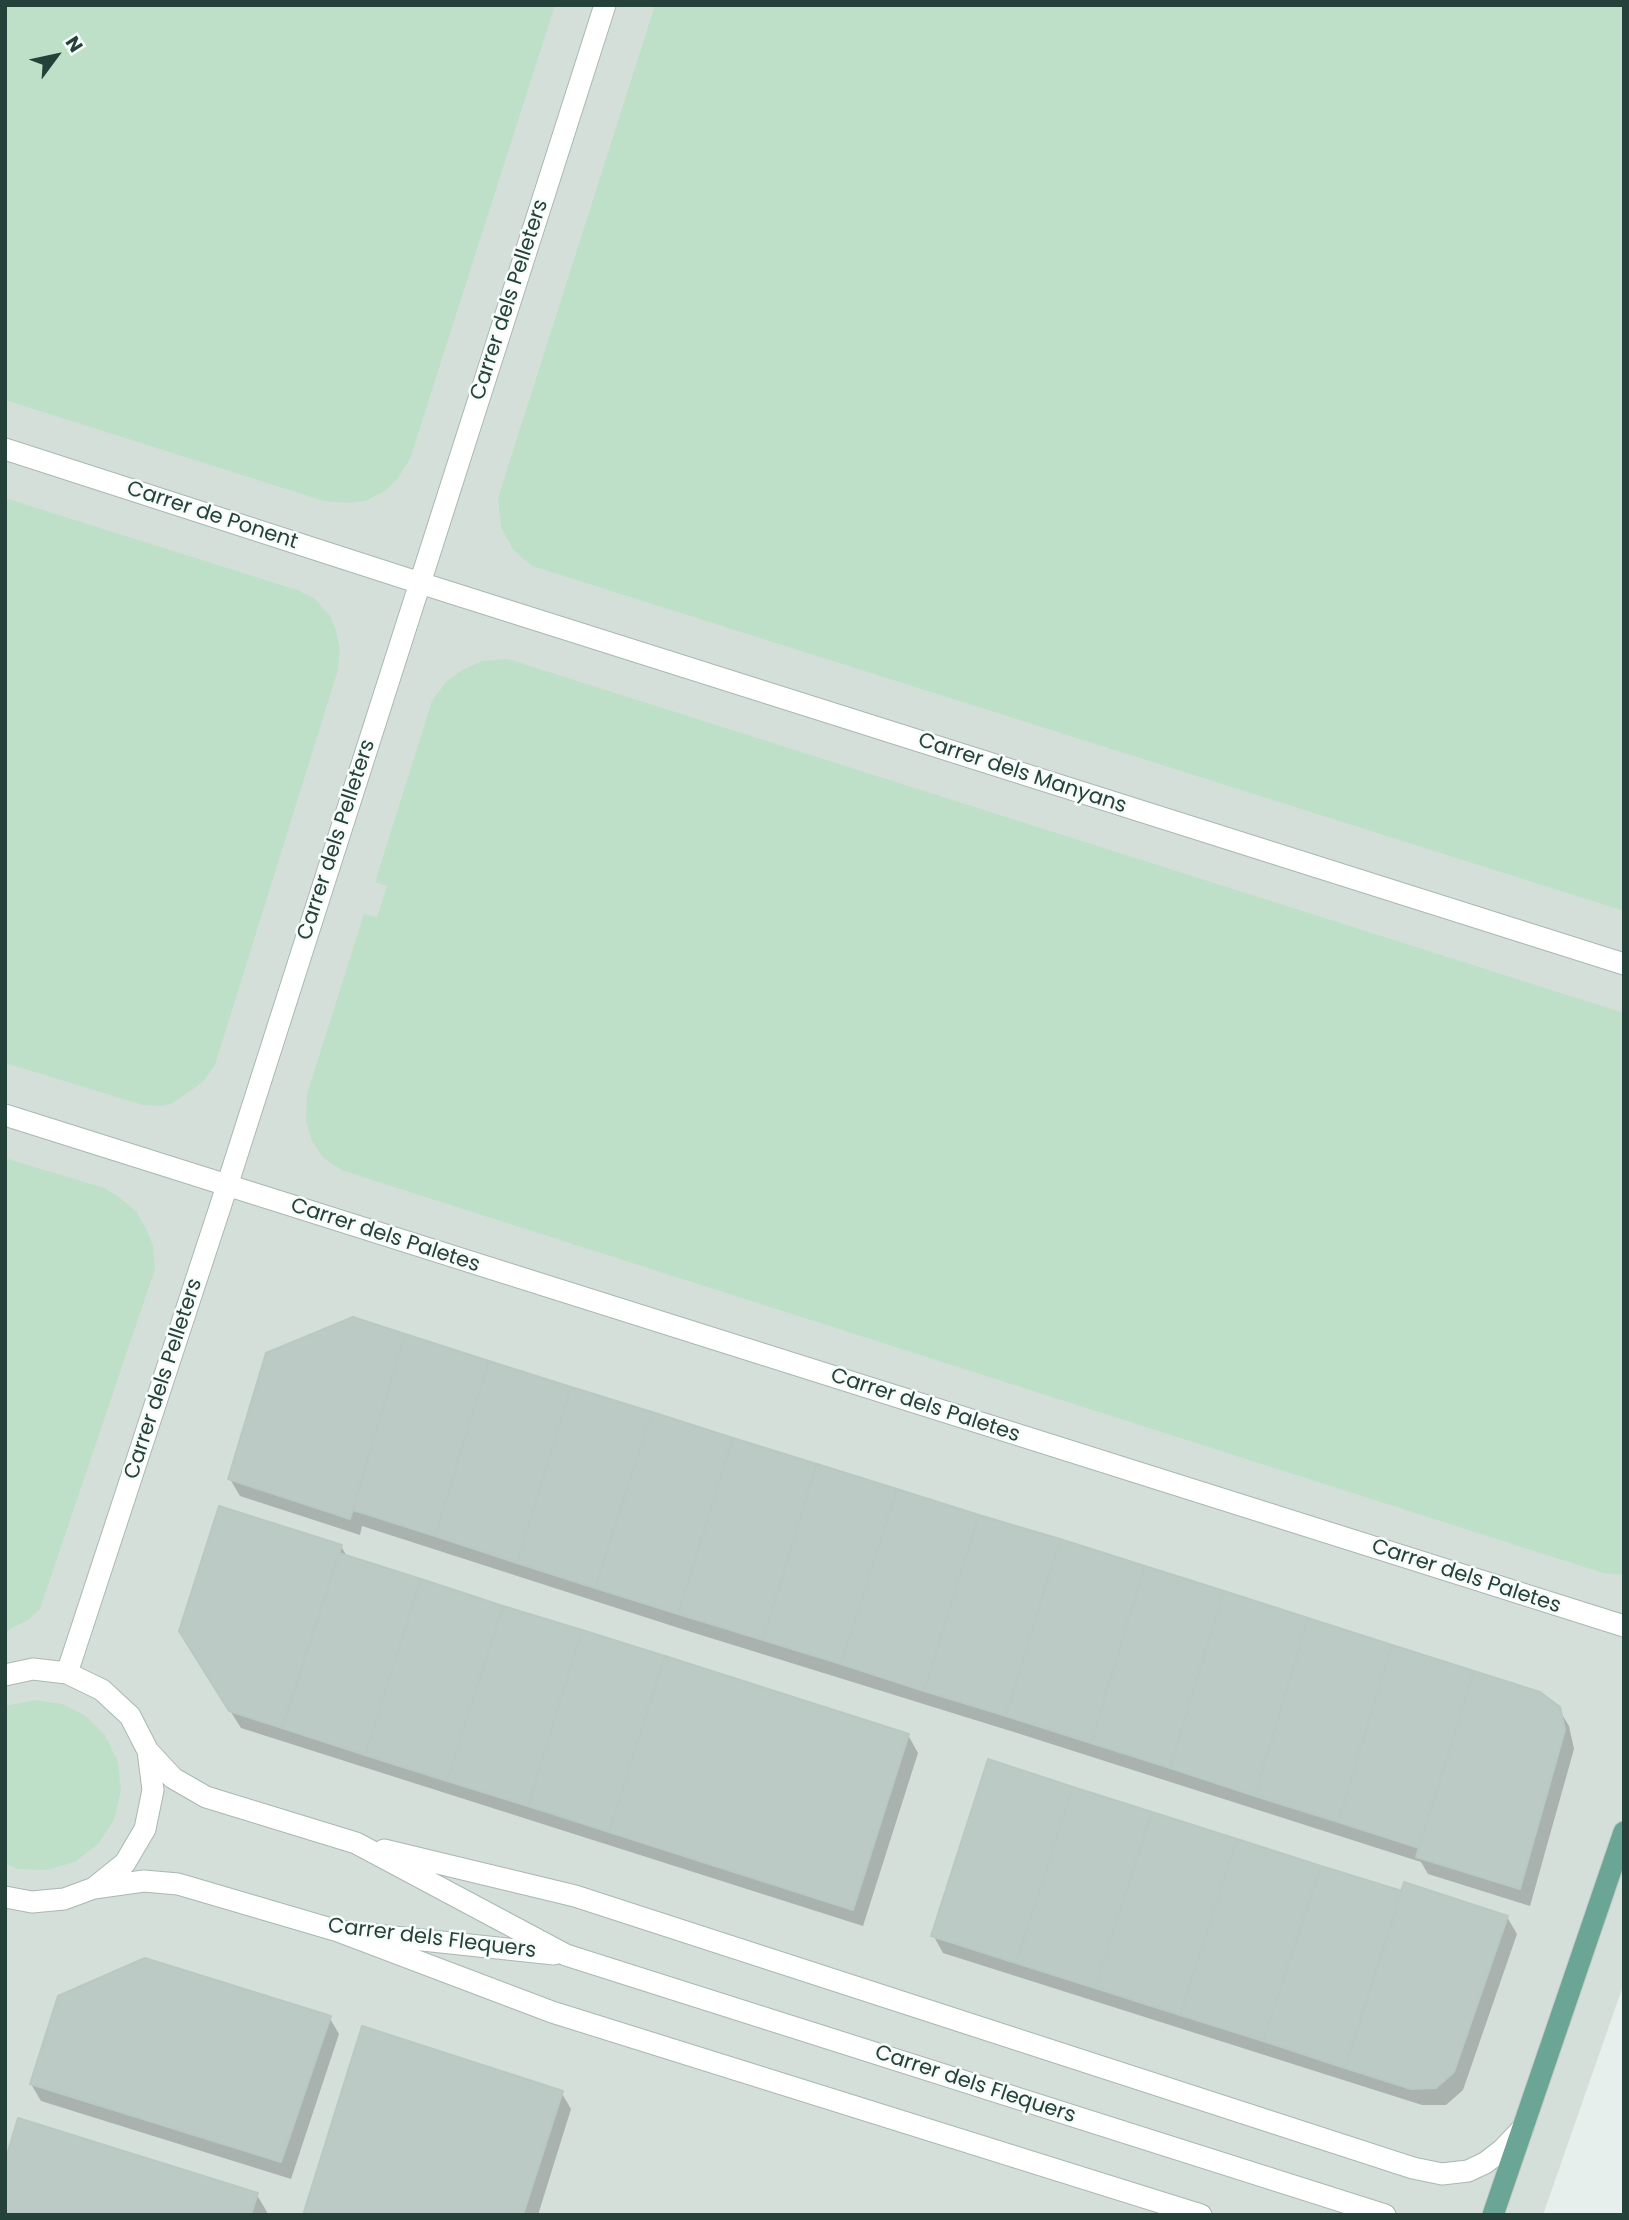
<!DOCTYPE html>
<html>
<head>
<meta charset="utf-8">
<style>
  body { margin:0 }
  #map { position:relative; width:1629px; height:2220px; overflow:hidden; background:#e6efeb; font-family:Poppins,sans-serif }
  canvas { display:block }
  .frame { position:absolute; inset:0; border:7px solid #24423a; pointer-events:none }
  .north { position:absolute; left:21px; top:21px; width:70px; height:70px; -webkit-text-stroke:5px #f7fbf9; paint-order:stroke; rotate:57deg; font-size:19px; font-weight:700; line-height:28px; text-align:center; color:#24423a }
  .north::after { content:''; display:block; margin:auto; width:24px; height:32px; background:#24423a; clip-path:polygon(50% 0,100% 100%,50% 72%,0 100%) }
</style>
</head>
<body>
<div id="map">
<canvas width="1629" height="2220"></canvas>
<div class="frame"></div>
<div class="north">N</div>
</div>
<script>
const g = document.querySelector('canvas').getContext('2d');
g.lineJoin = 'round';
function paint(path, color) { g.fillStyle = color; g.fill(path, 'evenodd'); }
const toPath = rows => new Path2D(rows.map(r => 'M' + r).join(''));
function trace(path, color, width, dash) { g.strokeStyle = color; g.lineWidth = width; g.lineCap = dash ? 'butt' : 'round'; g.setLineDash(dash || []); g.stroke(path); }
function label(font, color, halo, rows, align = 'center') {
  g.font = font + ' Poppins,sans-serif'; g.lineWidth = 5; g.setLineDash([]); g.textBaseline = 'middle'; g.strokeStyle = halo; g.fillStyle = color; for (const [text, x, y, turn = 0] of rows) {
    g.save(); g.translate(x, y); g.rotate((+turn || 0) * Math.PI / 180); g.textAlign = isNaN(turn) ? turn : align; if (halo) g.strokeText(text, 0, 0); g.fillText(text, 0, 0); g.restore();
  }
}
paint(toPath([
  [5,5,1624,5,1624,1983,1543,2215,5,2215]
]), '#d4dfda');
paint(toPath([
  [5,5,555,5,410,459,398,478,385,491,365,501,350,503,324,501,5,400],
  [655,5,1624,5,1624,911,532,566,513,550,501,527,498,498],
  [5,498,297,590,315,599,330,616,336,631,340,649,338,670,215,1065,203,1082,173,1103,161,1106,143,1105,5,1063],
  [508,659,1624,1013,1624,1575,1603,1573,344,1171,332,1164,322,1156,311,1139,306,1121,307,1094,364,914,377,917,387,886,375,882,432,701,446,682,462,670,482,661],
  [5,1158,104,1188,119,1197,136,1211,146,1229,153,1245,155,1269,40,1609,28,1620,5,1632],
  [36,1700,62,1704,86,1716,105,1735,118,1762,121,1791,114,1820,98,1844,75,1862,47,1870,17,1869,5,1863,5,1706]
]), '#bfe0c8');
paint(toPath([
  [353,1319,1539,1694,1558,1708,1569,1726,1574,1749,1530,1906,1428,1874,1421,1862,1017,1733,688,1631,362,1526,360,1535,240,1496,230,1479],
  [341,1546,348,1558,908,1735,918,1753,863,1926,241,1728,191,1649],
  [1507,1917,1517,1934,1463,2090,1446,2105,1422,2105,943,1953,933,1935],
  [329,2017,339,2034,291,2179,41,2101,31,2084],
  [561,2092,571,2109,538,2215,304,2215],
  [257,2195,267,2212,266,2215,5,2215]
]), '#0003');
const building = toPath([
  [353,1317,405,1334,350,1519,228,1479,266,1353,353,1317],
  [405,1334,489,1361,435,1536,353,1510,405,1334],
  [489,1361,571,1387,517,1563,435,1536,489,1361],
  [571,1387,652,1412,595,1588,517,1563,571,1387],
  [652,1412,733,1438,678,1614,595,1588,652,1412],
  [733,1438,817,1464,763,1640,678,1614,733,1438],
  [817,1464,897,1489,841,1664,763,1640,817,1464],
  [897,1489,979,1515,924,1691,841,1664,897,1489],
  [219,1506,342,1545,282,1728,229,1711,179,1631,219,1506],
  [979,1515,1060,1539,1006,1716,924,1691,979,1515],
  [1060,1539,1145,1566,1091,1743,1006,1716,1060,1539],
  [339,1553,421,1579,365,1755,282,1728,339,1553],
  [1145,1566,1224,1591,1170,1768,1091,1743,1145,1566],
  [421,1579,503,1606,447,1781,365,1755,421,1579],
  [1224,1591,1308,1618,1255,1796,1170,1768,1224,1591],
  [503,1606,582,1630,528,1806,447,1781,503,1606],
  [1308,1618,1392,1645,1338,1822,1255,1796,1308,1618],
  [582,1630,665,1656,609,1832,528,1806,582,1630],
  [1392,1645,1474,1671,1419,1848,1338,1822,1392,1645],
  [665,1656,909,1734,853,1910,609,1832,665,1656],
  [1474,1671,1540,1692,1560,1707,1565,1730,1520,1889,1416,1857,1474,1671],
  [988,1759,1073,1787,1016,1963,931,1936,988,1759],
  [1073,1787,1152,1812,1095,1988,1016,1963,1073,1787],
  [1152,1812,1237,1839,1180,2015,1095,1988,1152,1812],
  [1237,1839,1321,1866,1263,2041,1180,2015,1237,1839],
  [1321,1866,1402,1891,1345,2068,1263,2041,1321,1866],
  [1404,1882,1508,1916,1454,2072,1436,2088,1411,2089,1345,2068,1404,1882],
  [145,1958,331,2016,281,2162,30,2084,58,1996,145,1958],
  [362,2026,563,2091,523,2215,303,2215,362,2026],
  [18,2118,258,2193,251,2215,5,2215,5,2161,18,2118]
]);
paint(building, '#bbcac4');
trace(building, '#b8c9c2', 2);
const minor = toPath([
  [5,449,420,583,1624,964],
  [5,1115,1624,1626],
  [67,1673,227,1186,605,5],
  [5,1675,33,1669,67,1673,102,1690,130,1716,148,1751,153,1790,145,1829,125,1863,94,1888,64,1899,32,1902,5,1897],
  [148,1751,173,1778,206,1797,356,1843,566,1955,1385,2215],
  [384,1850,575,1896,1413,2168,1442,2174,1468,2171,1485,2163,1502,2150,1523,2128],
  [94,1888,144,1881,178,1884,338,1931,554,1954],
  [338,1931,552,2012,1201,2215]
]);
const major = toPath([
  [1493,2215,1624,1832]
]);
trace(minor, '#a8b8b2', 23);
trace(major, '#c2cac8', 23);
trace(minor, '#fff', 21);
trace(major, '#6aa596', 21);
label('21px', '#24423a', '#f7fbf9', [
  ["Carrer dels Pelleters",510,300,-72],
  ["Carrer de Ponent",212,516,18],
  ["Carrer dels Manyans",1022,774,18],
  ["Carrer dels Pelleters",337,840,-72],
  ["Carrer dels Paletes",385,1236,18],
  ["Carrer dels Pelleters",164,1379,-72],
  ["Carrer dels Paletes",925,1406,18],
  ["Carrer dels Paletes",1466,1577,18],
  ["Carrer dels Flequers",432,1939,7],
  ["Carrer dels Flequers",975,2085,18]
]);
</script>
</body>
</html>
